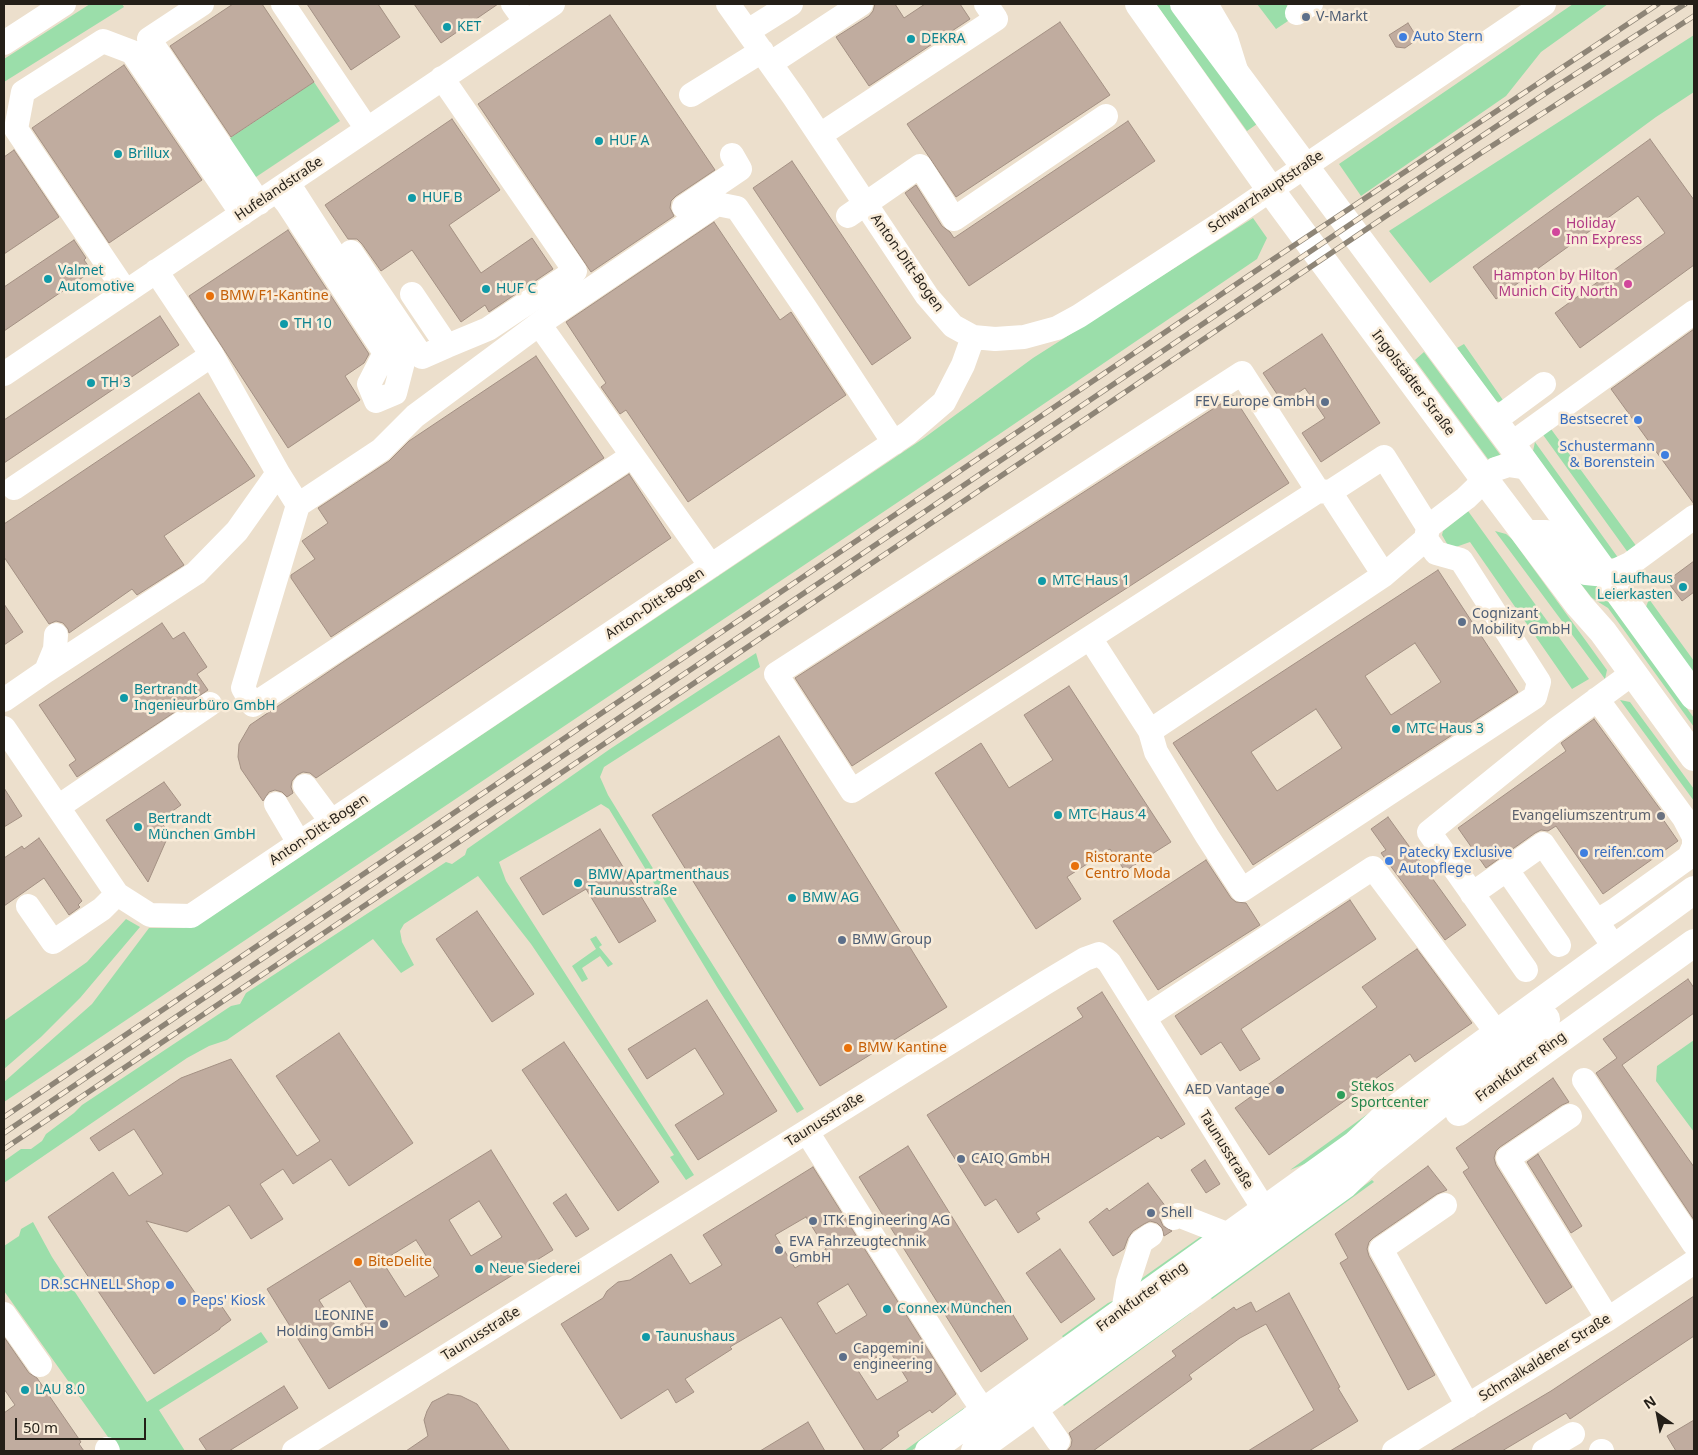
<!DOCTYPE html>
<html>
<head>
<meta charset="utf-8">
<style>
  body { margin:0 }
  #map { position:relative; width:1698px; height:1455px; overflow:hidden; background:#ecdfcc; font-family:"Noto Sans",sans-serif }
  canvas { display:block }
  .frame { position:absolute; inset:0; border:5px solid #241f18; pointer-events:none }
  .north { position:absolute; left:1633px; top:1390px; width:50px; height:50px; -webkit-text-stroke:4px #f9ecd9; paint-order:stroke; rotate:327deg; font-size:14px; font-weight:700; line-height:20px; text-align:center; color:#241f18 }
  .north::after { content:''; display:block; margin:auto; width:18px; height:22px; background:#241f18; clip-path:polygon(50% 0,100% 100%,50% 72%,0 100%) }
  .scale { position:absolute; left:15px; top:1418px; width:131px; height:22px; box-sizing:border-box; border:2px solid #241f18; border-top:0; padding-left:6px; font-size:15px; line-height:18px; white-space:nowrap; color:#241f18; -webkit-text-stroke:4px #f9ecd9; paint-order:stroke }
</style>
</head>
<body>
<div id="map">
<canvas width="1698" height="1455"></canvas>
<div class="frame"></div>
<div class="north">N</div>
<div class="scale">50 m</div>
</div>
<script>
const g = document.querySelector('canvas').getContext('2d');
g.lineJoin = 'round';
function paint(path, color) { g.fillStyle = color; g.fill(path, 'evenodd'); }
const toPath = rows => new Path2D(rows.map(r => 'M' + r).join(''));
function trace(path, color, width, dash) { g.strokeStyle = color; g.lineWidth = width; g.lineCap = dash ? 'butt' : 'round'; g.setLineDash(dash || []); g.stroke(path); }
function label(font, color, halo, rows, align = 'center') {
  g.font = font + ' "Noto Sans",sans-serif'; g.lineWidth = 5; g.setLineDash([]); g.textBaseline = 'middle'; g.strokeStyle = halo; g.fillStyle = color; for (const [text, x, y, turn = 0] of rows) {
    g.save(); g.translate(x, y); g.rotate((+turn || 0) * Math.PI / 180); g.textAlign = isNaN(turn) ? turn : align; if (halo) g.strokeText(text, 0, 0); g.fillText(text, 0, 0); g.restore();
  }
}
paint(toPath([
  [90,4,122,4,124,7,4,82,4,59],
  [1156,4,1169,4,1257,124,1247,131],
  [1257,4,1286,4,1294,17,1276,29],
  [1573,4,1608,4,1541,52,1506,96,1361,196,1339,164],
  [1694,35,1694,92,1656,117,1430,283,1389,231],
  [314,82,340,121,253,179,227,140],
  [1253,218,1267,238,1257,259,998,435,4,1102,4,1082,92,1004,149,928,184,928,209,918,924,438,1033,358],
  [1464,344,1505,403,1495,401,1457,348],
  [1424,352,1507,464,1495,457,1488,459,1415,360],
  [1551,429,1637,547,1629,554,1541,432],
  [1535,442,1619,559,1609,558,1533,451],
  [1468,511,1589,679,1572,689,1470,542,1450,549,1442,535,1443,531],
  [1495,531,1506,534,1512,539,1607,670,1605,679],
  [1593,580,1694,718,1694,727,1608,608,1592,598,1580,583],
  [1649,599,1694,661,1694,674,1646,607],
  [756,653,760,667,604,767,600,777,608,795,687,924,804,1109,797,1113,717,987,609,809,601,804,499,862,506,881,694,1175,686,1180,670,1157,674,1155,672,1152,531,944,478,876,404,924,400,931,402,942,414,965,401,973,373,939,227,1040,209,1046,187,1058,4,1183,4,1161,21,1149,31,1149,42,1141,46,1134,74,1113,82,1105,231,1006,240,1004,246,993,446,862,452,864,465,855,467,849,610,749],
  [1620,700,1630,702,1694,789,1694,801],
  [126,919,140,927,80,998,41,1037,4,1069,4,1021,87,962],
  [596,936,602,945,599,947,613,964,608,967,600,956,582,968,588,979,582,982,572,966,596,949,590,939],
  [1694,1040,1694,1132,1656,1081,1657,1066],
  [1459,1048,1312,1161,1290,1170],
  [1372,1180,1374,1182,1212,1299,1208,1296],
  [33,1222,52,1257,147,1402,261,1332,268,1342,159,1410,185,1451,118,1451,4,1291,4,1246,19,1236,21,1229],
  [1203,1235,1208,1237,1141,1285,1138,1281],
  [1115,1300,1065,1340,1062,1336,1108,1303],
  [1191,1311,1191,1313,1064,1406,1061,1402],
  [964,1408,961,1415,911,1451,904,1451]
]), '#9bdeaa');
const building = toPath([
  [233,4,262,4,314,82,231,137,170,46,233,4],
  [307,4,378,4,400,37,351,70,307,4],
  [414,4,498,4,441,43,414,4],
  [875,4,895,4,904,18,925,4,960,4,970,19,869,86,836,37,869,16,873,11,875,4],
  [610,15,715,170,676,196,671,201,670,208,674,216,591,272,478,104,610,15],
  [1060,22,1110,95,956,197,907,124,1060,22],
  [1408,23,1418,39,1405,48,1396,47,1389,35,1408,23],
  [124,65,202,180,109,243,32,128,124,65],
  [452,119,500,190,449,225,481,273,532,238,553,269,489,312,485,305,461,322,412,250,381,271,362,244,357,239,348,239,325,205,452,119],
  [1128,121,1155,161,969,286,905,193,916,185,942,226,950,232,954,238,1128,121],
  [1650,139,1694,200,1694,265,1580,348,1555,313,1665,233,1638,196,1496,299,1473,267,1650,139],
  [14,150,59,217,4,254,4,157,14,150],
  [792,161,911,338,872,365,753,188,792,161],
  [714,222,780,320,791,312,846,395,688,502,626,410,620,414,601,387,606,383,566,322,714,222],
  [288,230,369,354,364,363,345,376,360,400,288,448,189,296,288,230],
  [74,240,86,258,84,260,92,271,4,331,4,287,74,240],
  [160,316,179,345,4,463,4,420,160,316],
  [1694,329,1694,504,1611,389,1694,329],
  [1322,334,1380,423,1321,462,1302,433,1325,418,1305,388,1283,403,1263,373,1322,334],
  [536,356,604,458,331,637,291,578,291,575,315,559,302,541,328,523,318,508,389,461,409,441,536,356],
  [199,393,255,476,164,536,184,565,137,595,132,589,69,633,68,629,63,623,56,621,49,624,4,557,4,524,199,393],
  [1233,396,1289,483,852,766,795,678,1233,396],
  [629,474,671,538,316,778,310,773,303,772,297,775,292,781,291,787,293,793,287,797,282,792,275,790,269,792,263,801,241,769,238,757,239,744,250,725,346,660,629,474],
  [1694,561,1694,592,1682,601,1667,581,1694,561],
  [1438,570,1518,692,1253,865,1173,743,1438,570],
  [1415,643,1441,682,1391,715,1365,676,1415,643],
  [1316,709,1342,748,1277,791,1251,752,1316,709],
  [4,604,23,632,4,645,4,604],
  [162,623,173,639,184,632,207,667,197,674,208,690,77,777,69,765,76,760,39,705,162,623],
  [1069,686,1171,842,1125,871,1110,849,1067,877,1081,899,1036,929,935,773,981,743,1009,788,1053,760,1024,715,1069,686],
  [1594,719,1663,813,1660,815,1678,841,1603,894,1556,826,1548,831,1541,830,1535,833,1486,868,1458,828,1566,751,1561,743,1594,719],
  [779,736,947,1007,820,1086,652,815,779,736],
  [164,782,181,805,160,820,169,834,148,882,106,820,164,782],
  [4,788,22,816,4,827,4,788],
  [1388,817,1466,925,1445,940,1381,853,1386,850,1371,829,1388,817],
  [600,829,656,921,619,943,586,889,543,915,520,878,600,829],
  [39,838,82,901,78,905,80,907,69,915,44,878,4,906,4,858,22,846,24,849,39,838],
  [1206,860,1231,898,1236,902,1246,903,1260,925,1158,990,1113,921,1206,860],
  [1350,900,1376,939,1241,1029,1260,1059,1240,1071,1221,1042,1201,1055,1175,1016,1350,900],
  [477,911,534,994,492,1022,436,939,477,911],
  [1417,949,1472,1023,1415,1062,1410,1054,1269,1155,1235,1108,1377,1007,1362,987,1417,949],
  [1688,979,1694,988,1694,1013,1622,1065,1694,1167,1694,1220,1596,1073,1617,1058,1603,1039,1688,979],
  [1102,992,1185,1124,1161,1139,1158,1136,1036,1213,1040,1219,1018,1233,996,1199,985,1206,927,1115,1083,1017,1077,1008,1102,992],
  [707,1000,777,1111,698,1160,675,1125,724,1094,695,1048,647,1079,628,1049,707,1000],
  [339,1033,413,1143,349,1186,331,1159,293,1184,283,1169,260,1184,283,1219,251,1239,229,1205,187,1232,146,1221,202,1303,214,1295,231,1320,220,1328,220,1329,154,1374,48,1217,113,1172,129,1196,163,1174,134,1129,99,1151,90,1138,181,1078,231,1059,297,1156,320,1141,276,1076,339,1033],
  [564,1042,659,1182,618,1211,522,1070,564,1042],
  [1553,1078,1569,1102,1562,1105,1500,1147,1496,1151,1494,1158,1496,1165,1572,1287,1546,1304,1463,1172,1469,1168,1456,1148,1553,1078],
  [908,1146,1028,1339,981,1372,859,1177,908,1146],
  [491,1150,553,1250,329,1389,267,1289,491,1150],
  [479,1201,502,1237,471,1256,449,1220,479,1201],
  [416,1240,439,1276,405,1297,382,1261,416,1240],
  [350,1281,372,1317,342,1336,319,1300,350,1281],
  [1538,1154,1582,1226,1571,1233,1527,1162,1538,1154],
  [1205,1160,1220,1184,1206,1193,1191,1170,1205,1160],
  [1428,1166,1447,1190,1437,1194,1373,1238,1369,1242,1367,1249,1369,1256,1435,1375,1408,1390,1340,1263,1348,1258,1335,1234,1428,1166],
  [813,1167,956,1394,932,1413,930,1410,897,1432,899,1436,879,1451,865,1451,781,1317,730,1347,732,1349,685,1379,694,1392,676,1403,668,1389,621,1419,561,1324,603,1298,607,1291,618,1282,630,1280,671,1254,690,1284,722,1265,703,1235,813,1167],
  [806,1217,826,1249,795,1268,775,1235,806,1217],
  [848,1284,867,1315,836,1334,817,1303,848,1284],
  [889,1350,908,1381,877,1400,857,1369,889,1350],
  [1148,1183,1166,1207,1161,1213,1160,1219,1163,1226,1172,1231,1164,1236,1162,1228,1157,1223,1150,1221,1144,1224,1133,1231,1128,1238,1124,1249,1113,1256,1089,1222,1107,1208,1109,1211,1148,1183],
  [566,1194,589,1229,576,1237,553,1203,566,1194],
  [1060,1249,1095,1299,1061,1323,1026,1273,1060,1249],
  [1289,1293,1340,1387,1338,1388,1358,1421,1309,1451,1248,1451,1314,1410,1266,1324,1240,1338,1189,1375,1192,1379,1093,1451,1067,1451,1071,1446,1072,1440,1069,1433,1176,1356,1172,1351,1234,1307,1236,1310,1251,1302,1256,1312,1289,1293],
  [1694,1296,1694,1336,1570,1419,1566,1413,1502,1451,1450,1451,1551,1391,1694,1296],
  [4,1337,29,1373,37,1378,81,1442,79,1444,84,1451,4,1451,4,1413,15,1405,4,1389,4,1337],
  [284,1386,298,1408,229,1451,207,1451,199,1439,284,1386],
  [448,1394,461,1396,477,1404,510,1451,406,1451,428,1436,424,1420,427,1411,432,1402,448,1394],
  [1694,1420,1694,1451,1676,1451,1667,1436,1694,1420],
  [808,1422,825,1451,760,1451,808,1422]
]);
paint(building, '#c0ac9f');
trace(building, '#a39083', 1);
trace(toPath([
  [202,4,149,39,259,203],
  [283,4,367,129],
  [513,4,526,22],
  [728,4,794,97,927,296,953,326,973,337,995,339,1024,337,1057,328,1079,316,1226,220,1544,4],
  [1206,4,1226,38,1236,70],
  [1297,13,1311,4],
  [748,31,791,4],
  [4,43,64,4],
  [771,63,861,4],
  [691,95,762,51],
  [820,135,996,19,986,4],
  [277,191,287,203,385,353,369,384,376,401,395,393,403,362,288,183],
  [684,207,740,169,732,155],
  [848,216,920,166,954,219,1106,116],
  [351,252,422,357,447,346],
  [126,292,16,129,23,92,103,41,132,52,242,214],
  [412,294,447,346,488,329,575,271,442,78],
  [539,324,711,566],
  [212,355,278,473,298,505,243,688,253,705,632,456],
  [4,374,553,4],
  [1494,421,1544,384],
  [1511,444,1694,312],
  [14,488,212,355,156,271],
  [1318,491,1242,373,776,674,852,791,1318,491,1330,492,1384,457,1428,527],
  [1330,492,1384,575,1426,539,1428,527,1466,498,1496,469,1508,465,1528,468],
  [298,505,381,450,415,416,539,324,717,204,737,208,806,309,894,443],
  [1525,532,1546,532,1570,563,1577,569,1586,573,1606,575,1630,564,1694,517],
  [1090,638,1150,731,1156,752,1207,836,1242,890,1535,697,1539,682,1461,560,1436,553,1426,539],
  [46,671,196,573,237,531,278,473],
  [4,700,46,671,55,649,56,635],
  [4,728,117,894,150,915,191,916,908,433,944,402,963,365,973,337],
  [1150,731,1384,575],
  [305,786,331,821],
  [276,804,299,843],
  [58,807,210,704],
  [1507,870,1559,945],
  [1472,894,1543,844,1615,948],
  [28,906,53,942,102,909,117,894],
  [1597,921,1615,910,1689,857,1694,846,1694,837,1684,818,1597,699],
  [1526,970,1429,832,1554,731,1633,673],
  [1144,1018,1373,868,1497,1033],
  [1584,1080,1694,1244],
  [1570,1116,1508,1158,1608,1319],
  [807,1132,972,1394,984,1411],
  [1445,1205,1381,1249,1468,1406],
  [1174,1218,1178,1215,1229,1235],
  [1123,1312,1128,1282,1141,1242,1151,1235],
  [4,1314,40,1365],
  [1035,1408,1058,1441],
  [107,1449,108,1451],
  [294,1451,1045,983,1085,959,1099,954,1109,962,1264,1209],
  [1394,1451,1608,1319,1694,1262],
  [1544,1451,1573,1434],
  [1601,1451,1602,1451]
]), '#fff', 24);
trace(toPath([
  [1139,4,1280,203,1485,480,1579,605,1603,632,1694,757],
  [1184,4,1511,444,1694,696],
  [1459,1112,1694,943],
  [929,1451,1356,1144,1386,1116,1458,1062,1694,890],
  [975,1451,1344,1185,1370,1160,1546,1019]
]), '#fff', 28);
const rail = toPath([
  [4,1117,1266,264,1658,4],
  [4,1133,1379,205,1549,91,1685,4],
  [4,1149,1386,216,1484,151,1694,16]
]);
trace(rail, '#8e8577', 5.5);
trace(rail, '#f9ecd9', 4, [11]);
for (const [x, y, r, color] of [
  [1306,17,5,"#5c6f8a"],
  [447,27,5,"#0f9aa8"],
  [1403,37,5,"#3f7fe0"],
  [911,39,5,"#0f9aa8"],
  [599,141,5,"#0f9aa8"],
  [118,154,5,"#0f9aa8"],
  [412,198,5,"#0f9aa8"],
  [1556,232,5,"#d1479c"],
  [48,279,5,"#0f9aa8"],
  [1628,284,5,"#d1479c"],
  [486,289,5,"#0f9aa8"],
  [210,296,5,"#e8710a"],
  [284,324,5,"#0f9aa8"],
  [91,383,5,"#0f9aa8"],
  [1325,402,5,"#5c6f8a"],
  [1638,420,5,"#3f7fe0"],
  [1665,455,5,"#3f7fe0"],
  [1042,581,5,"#0f9aa8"],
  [1683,587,5,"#0f9aa8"],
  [1462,622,5,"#5c6f8a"],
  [124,698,5,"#0f9aa8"],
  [1396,729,5,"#0f9aa8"],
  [1058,815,5,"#0f9aa8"],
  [1661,816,5,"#6b7280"],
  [138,827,5,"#0f9aa8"],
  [1584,853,5,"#3f7fe0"],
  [1389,861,5,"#3f7fe0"],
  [1075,866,5,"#e8710a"],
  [578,883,5,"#0f9aa8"],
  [792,898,5,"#0f9aa8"],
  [842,940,5,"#5c6f8a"],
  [848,1048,5,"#e8710a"],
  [1280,1090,5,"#5c6f8a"],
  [1341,1095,5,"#2e9e5b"],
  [961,1159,5,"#5c6f8a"],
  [1151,1213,5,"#5c6f8a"],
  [813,1221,5,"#5c6f8a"],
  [779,1250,5,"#5c6f8a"],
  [358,1262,5,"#e8710a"],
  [479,1269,5,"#0f9aa8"],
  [170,1285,5,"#3f7fe0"],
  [182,1301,5,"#3f7fe0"],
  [887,1309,5,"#0f9aa8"],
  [384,1324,5,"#5c6f8a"],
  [646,1337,5,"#0f9aa8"],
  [843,1357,5,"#5c6f8a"],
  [25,1390,5,"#0f9aa8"]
]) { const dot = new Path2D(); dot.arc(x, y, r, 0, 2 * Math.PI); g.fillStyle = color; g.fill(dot); trace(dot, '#f9ecd9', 2); }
label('14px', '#4e5e75', '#f9ecd9', [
  ["V-Markt",1316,17],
  ["FEV Europe GmbH",1315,402,"right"],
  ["Cognizant",1472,614],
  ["Mobility GmbH",1472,630],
  ["BMW Group",852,940],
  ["AED Vantage",1270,1090,"right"],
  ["CAIQ GmbH",971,1159],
  ["Shell",1161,1213],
  ["ITK Engineering AG",823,1221],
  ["EVA Fahrzeugtechnik",789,1242],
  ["GmbH",789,1258],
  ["LEONINE",374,1316,"right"],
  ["Holding GmbH",374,1332,"right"],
  ["Capgemini",853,1349],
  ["engineering",853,1365]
], 'left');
label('14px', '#0d838f', '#f9ecd9', [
  ["KET",457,27],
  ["DEKRA",921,39],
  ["HUF A",609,141],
  ["Brillux",128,154],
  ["HUF B",422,198],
  ["Valmet",58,271],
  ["Automotive",58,287],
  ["HUF C",496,289],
  ["TH 10",294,324],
  ["TH 3",101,383],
  ["Laufhaus",1673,579,"right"],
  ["Leierkasten",1673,595,"right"],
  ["MTC Haus 1",1052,581],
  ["Bertrandt",134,690],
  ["Ingenieurbüro GmbH",134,706],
  ["MTC Haus 3",1406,729],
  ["MTC Haus 4",1068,815],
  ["Bertrandt",148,819],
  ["München GmbH",148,835],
  ["BMW Apartmenthaus",588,875],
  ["Taunusstraße",588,891],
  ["BMW AG",802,898],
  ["Neue Siederei",489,1269],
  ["Connex München",897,1309],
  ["Taunushaus",656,1337],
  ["LAU 8.0",35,1390]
], 'left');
label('14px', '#366cbe', '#f9ecd9', [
  ["Auto Stern",1413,37],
  ["Bestsecret",1628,420,"right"],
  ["Schustermann",1655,447,"right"],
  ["& Borenstein",1655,463,"right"],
  ["Patecky Exclusive",1399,853],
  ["Autopflege",1399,869],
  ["reifen.com",1594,853],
  ["DR.SCHNELL Shop",160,1285,"right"],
  ["Peps' Kiosk",192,1301]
], 'left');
label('14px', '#241f18', '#f9ecd9', [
  ["Hufelandstraße",279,189,-34],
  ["Schwarzhauptstraße",1266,192,-34],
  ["Anton-Ditt-Bogen",907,263,55],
  ["Ingolstädter Straße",1413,383,53],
  ["Anton-Ditt-Bogen",655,604,-34],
  ["Anton-Ditt-Bogen",319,830,-34],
  ["Frankfurter Ring",1521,1067,-36],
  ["Taunusstraße",825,1120,-32],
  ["Taunusstraße",1226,1150,58],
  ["Frankfurter Ring",1142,1297,-36],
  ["Taunusstraße",481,1334,-32],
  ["Schmalkaldener Straße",1545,1358,-32]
]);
label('14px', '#b23c85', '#f9ecd9', [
  ["Holiday",1566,224],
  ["Inn Express",1566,240],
  ["Hampton by Hilton",1618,276,"right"],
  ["Munich City North",1618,292,"right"]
], 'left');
label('14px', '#c56008', '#f9ecd9', [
  ["BMW F1-Kantine",220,296],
  ["Ristorante",1085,858],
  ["Centro Moda",1085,874],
  ["BMW Kantine",858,1048],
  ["BiteDelite",368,1262]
], 'left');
label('14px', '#5b616d', '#f9ecd9', [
  ["Evangeliumszentrum",1651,816]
], 'right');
label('14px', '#27864d', '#f9ecd9', [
  ["Stekos",1351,1087],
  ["Sportcenter",1351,1103]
], 'left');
</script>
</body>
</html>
